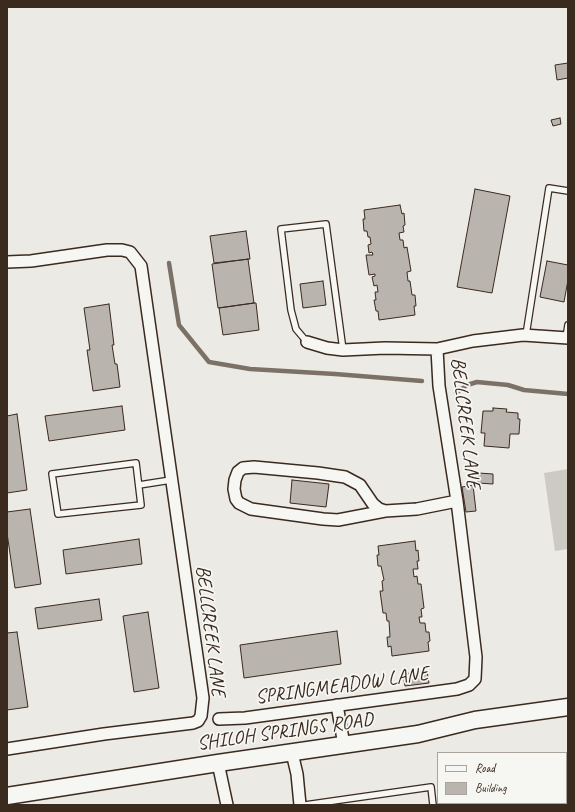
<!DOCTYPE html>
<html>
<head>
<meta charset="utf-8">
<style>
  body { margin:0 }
  #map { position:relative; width:575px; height:812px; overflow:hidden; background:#ebeae5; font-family:Caveat,sans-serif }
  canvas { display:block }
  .frame { position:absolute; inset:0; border:8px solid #3b2a1e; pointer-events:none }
  .legend { position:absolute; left:437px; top:752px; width:130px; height:52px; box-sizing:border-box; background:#f6f6f2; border:1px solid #aba49d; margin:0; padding:5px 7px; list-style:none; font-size:12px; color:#3b2a1e }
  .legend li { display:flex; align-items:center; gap:8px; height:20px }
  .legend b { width:20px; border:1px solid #aba49d }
</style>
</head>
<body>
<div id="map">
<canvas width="575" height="812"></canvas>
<div class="frame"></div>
<ul class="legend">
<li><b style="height:5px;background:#f6f6f2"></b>Road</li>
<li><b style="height:11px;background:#bab4ae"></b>Building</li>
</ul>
</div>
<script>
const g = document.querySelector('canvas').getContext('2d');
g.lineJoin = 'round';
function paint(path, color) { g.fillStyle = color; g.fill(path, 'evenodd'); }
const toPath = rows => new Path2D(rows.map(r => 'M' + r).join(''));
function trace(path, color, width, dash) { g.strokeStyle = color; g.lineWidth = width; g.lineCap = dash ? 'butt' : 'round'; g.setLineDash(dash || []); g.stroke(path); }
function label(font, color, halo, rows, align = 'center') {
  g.font = font + ' Caveat,sans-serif'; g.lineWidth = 3.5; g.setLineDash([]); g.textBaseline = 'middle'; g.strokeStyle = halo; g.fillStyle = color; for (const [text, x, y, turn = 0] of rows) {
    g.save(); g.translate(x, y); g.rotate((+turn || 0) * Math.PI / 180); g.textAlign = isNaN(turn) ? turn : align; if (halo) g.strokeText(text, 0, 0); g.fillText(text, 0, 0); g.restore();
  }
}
paint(toPath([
  [568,469,568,549,555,551,544,473]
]), '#cdcac4');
trace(toPath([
  [169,263,179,325,209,362,250,369,335,374,422,381],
  [456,393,467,385,477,382,508,385,524,390,568,394]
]), '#7c7167', 4.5);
const building = toPath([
  [568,63,568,78,557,80,555,65,568,63],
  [560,118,561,124,553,126,551,120,560,118],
  [475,189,510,196,492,293,457,287,475,189],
  [400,205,402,214,404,213,405,225,403,226,404,232,399,233,400,240,403,240,404,248,407,247,411,271,407,272,408,281,410,281,412,295,415,295,416,306,414,306,415,315,379,320,378,311,376,311,374,300,376,300,375,292,378,292,377,285,374,286,372,277,375,276,375,274,369,275,366,255,373,255,372,252,369,253,368,245,371,244,370,237,368,237,367,231,364,231,363,219,365,219,364,210,400,205],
  [246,231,250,259,214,263,210,236,246,231],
  [248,259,254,303,218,308,212,264,248,259],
  [547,261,568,265,568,280,564,302,540,297,547,261],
  [323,281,326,305,303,308,300,284,323,281],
  [254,303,256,303,259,330,223,335,219,308,254,303],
  [109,304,114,345,112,345,115,364,117,364,120,387,93,391,87,350,90,350,84,308,109,304],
  [122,406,125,430,49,441,45,416,122,406],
  [493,408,507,409,506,412,518,413,518,419,520,419,519,434,510,434,509,448,484,446,485,433,481,433,483,411,493,411,493,408],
  [17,414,27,490,7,493,7,416,17,414],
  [479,473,493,474,493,484,478,483,479,473],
  [292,480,329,484,326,507,290,503,292,480],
  [473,485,476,511,466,512,462,487,473,485],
  [30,509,41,584,15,588,7,533,7,512,30,509],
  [139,539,142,564,66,574,63,550,139,539],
  [415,541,416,551,418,550,419,561,417,561,418,569,413,569,414,577,417,576,418,584,421,584,424,608,421,609,422,617,419,617,420,623,425,623,426,632,429,632,430,641,428,642,429,651,392,656,391,646,388,647,387,637,390,637,389,621,387,621,386,613,383,613,380,591,383,591,382,581,384,580,381,566,378,566,377,555,379,555,378,546,415,541],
  [99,599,102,620,38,629,35,608,99,599],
  [148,612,159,688,134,692,123,616,148,612],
  [337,631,341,664,244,678,240,645,337,631],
  [17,632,28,707,7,710,7,633,17,632],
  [427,671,429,683,405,686,403,674,427,671]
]);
paint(building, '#bab4ae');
trace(building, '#3b2a1e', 1);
const lane = toPath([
  [526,335,549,188,568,191],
  [566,338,568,325],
  [307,342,296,329,291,310,281,229,326,224,343,350],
  [136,463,141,505,58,514,52,474,136,463],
  [139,485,171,480],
  [305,805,431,787,433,805]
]);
const street = toPath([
  [7,262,31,261,107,250,122,250,130,252,141,266,203,698,201,716,198,721,193,723,104,734,7,749],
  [307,342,327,348,343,350,385,348,437,349,473,341,523,335,568,338],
  [385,511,379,509,373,504,360,485,345,477,318,473,254,467,243,468,238,472,235,480,234,489,236,499,239,503,251,509,323,519,338,520,385,511,417,509,457,501],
  [337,705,344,745],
  [219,719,245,718,457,689,469,685,475,679,476,657,457,501,439,386,437,349],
  [292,753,297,774,300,805],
  [218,763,227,805]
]);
const secondary = toPath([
  [7,796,218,763,418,734,475,720,568,707]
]);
trace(lane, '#3b2a1e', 8);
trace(street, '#3b2a1e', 14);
trace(secondary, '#3b2a1e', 19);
trace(lane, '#f6f6f2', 5.5);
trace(street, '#f6f6f2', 11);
trace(secondary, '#f6f6f2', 16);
label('20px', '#3b2a1e', '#f6f6f2', [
  ["BELLCREEK LANE",465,423,83],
  ["BELLCREEK LANE",210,631,83],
  ["SPRINGMEADOW LANE",342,686,-8],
  ["SHILOH SPRINGS ROAD",285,732,-8]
]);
</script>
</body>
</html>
